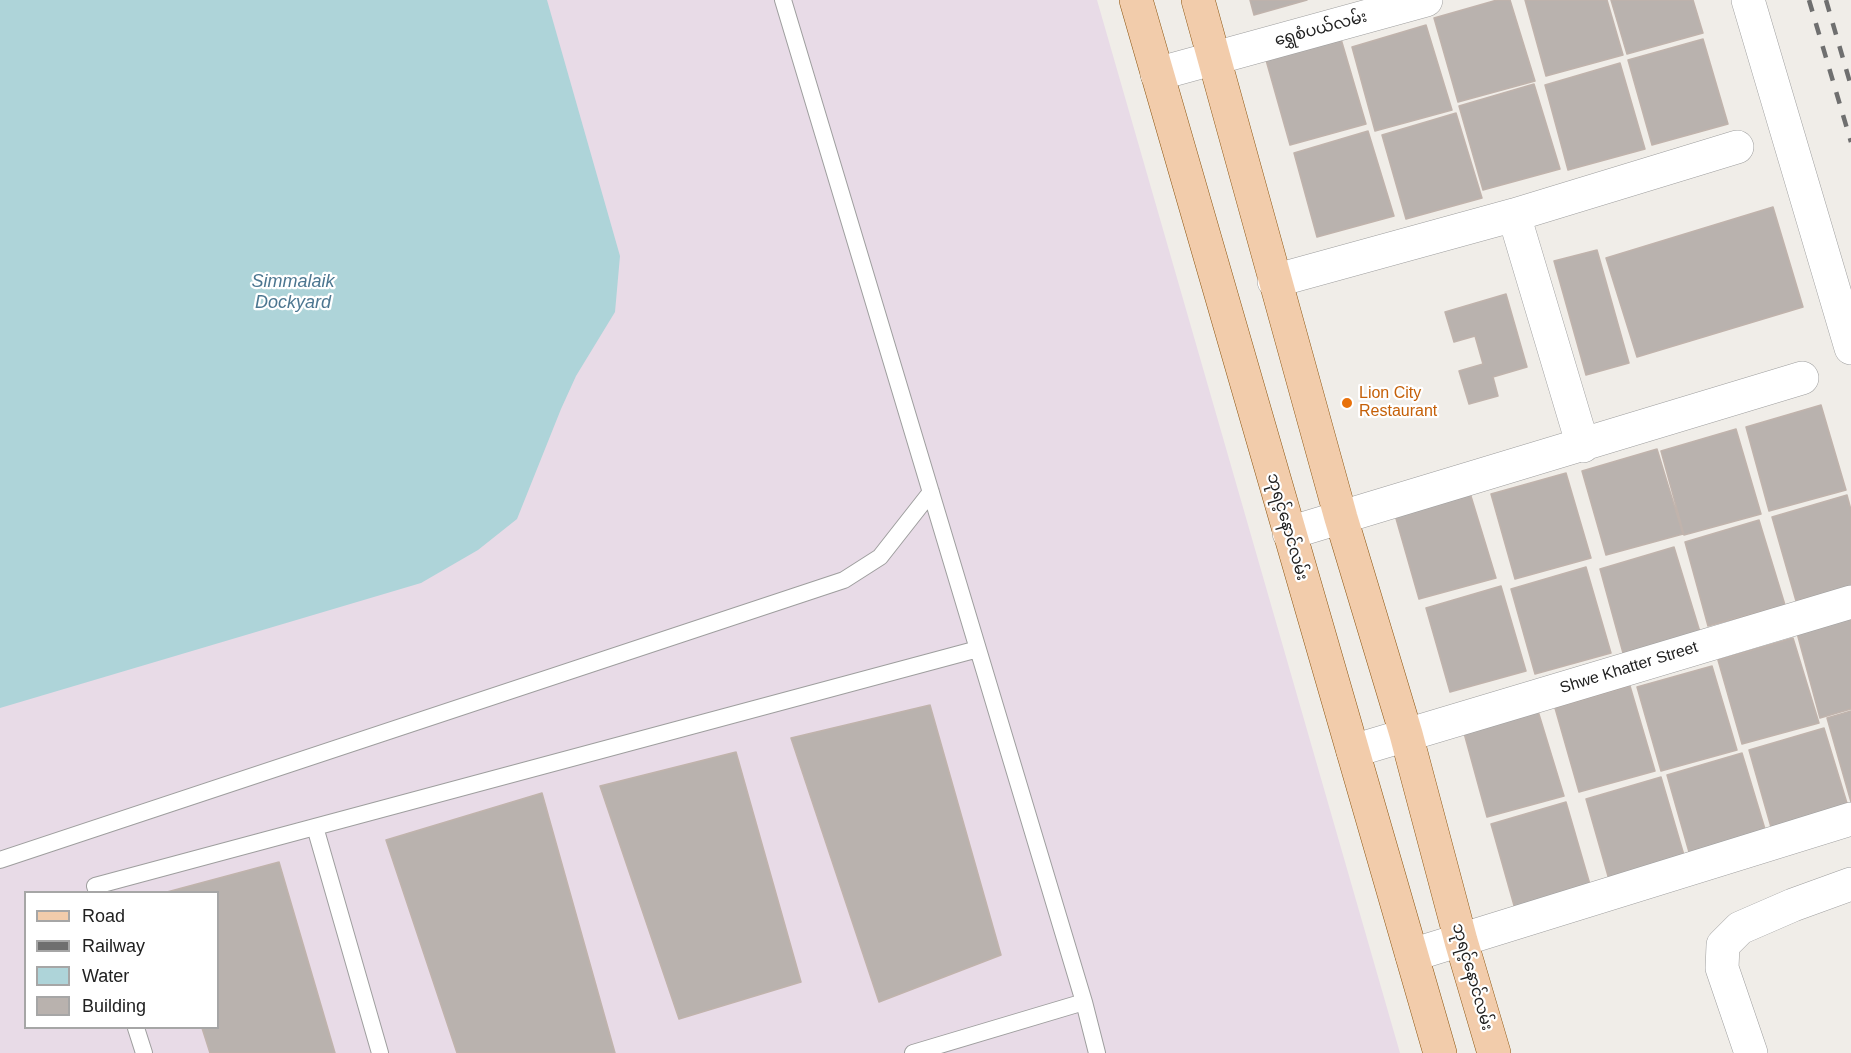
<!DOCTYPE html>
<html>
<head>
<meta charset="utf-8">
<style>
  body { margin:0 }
  #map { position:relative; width:1851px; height:1053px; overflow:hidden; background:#f0ede8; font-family:Helvetica,sans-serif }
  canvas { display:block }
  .legend { position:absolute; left:24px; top:891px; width:195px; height:138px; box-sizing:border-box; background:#fff; border:2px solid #a6a6a6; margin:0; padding:8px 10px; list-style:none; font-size:18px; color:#212121 }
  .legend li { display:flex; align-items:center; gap:12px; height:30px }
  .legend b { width:30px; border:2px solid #a6a6a6 }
</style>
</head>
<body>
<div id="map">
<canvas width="1851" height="1053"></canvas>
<ul class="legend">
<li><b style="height:8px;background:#f2ccab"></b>Road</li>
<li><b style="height:8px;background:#6f6f6f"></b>Railway</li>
<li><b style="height:16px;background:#aed4d9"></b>Water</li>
<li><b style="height:16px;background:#b9b2ae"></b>Building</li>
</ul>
</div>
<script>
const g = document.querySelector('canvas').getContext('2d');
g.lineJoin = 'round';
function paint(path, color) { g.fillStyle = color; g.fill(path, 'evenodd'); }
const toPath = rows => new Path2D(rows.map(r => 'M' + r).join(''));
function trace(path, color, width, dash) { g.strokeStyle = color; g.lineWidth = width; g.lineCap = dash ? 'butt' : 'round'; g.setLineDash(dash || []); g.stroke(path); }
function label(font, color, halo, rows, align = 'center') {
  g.font = font + ' Helvetica,"Noto Sans Myanmar",sans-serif'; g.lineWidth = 4.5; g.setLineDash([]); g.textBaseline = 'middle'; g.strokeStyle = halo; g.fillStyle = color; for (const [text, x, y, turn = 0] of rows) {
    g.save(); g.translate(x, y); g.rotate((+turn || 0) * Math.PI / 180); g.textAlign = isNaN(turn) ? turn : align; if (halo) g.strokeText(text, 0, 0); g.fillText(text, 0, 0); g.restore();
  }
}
paint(toPath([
  [0,0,1097,0,1400,1053,0,1053],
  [26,892,218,892,218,1028,26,1028]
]), '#e8dbe7');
paint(toPath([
  [0,0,547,0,620,256,615,312,576,376,561,409,517,519,478,550,421,583,0,708]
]), '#aed4d9');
const building = toPath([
  [1250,0,1307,0,1254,15,1250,0],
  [1497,0,1510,0,1535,81,1458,102,1434,18,1497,0],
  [1525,0,1607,0,1623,55,1546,76,1525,0],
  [1611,0,1693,0,1703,33,1627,54,1611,0],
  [1426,25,1452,110,1375,131,1352,47,1426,25],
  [1341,39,1366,124,1290,145,1266,60,1341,39],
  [1703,39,1728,124,1652,145,1628,60,1703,39],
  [1620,63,1645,149,1568,170,1545,85,1620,63],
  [1534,84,1560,169,1483,190,1459,106,1534,84],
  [1456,113,1482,198,1406,219,1382,135,1456,113],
  [1368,131,1394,216,1317,237,1294,153,1368,131],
  [1773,207,1803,307,1637,357,1606,258,1773,207],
  [1597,250,1629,363,1586,375,1554,261,1597,250],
  [1506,294,1527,367,1493,377,1498,396,1469,404,1459,371,1483,364,1475,336,1454,342,1445,312,1506,294],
  [1821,405,1846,490,1769,511,1746,427,1821,405],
  [1736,429,1761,514,1684,535,1661,451,1736,429],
  [1657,449,1683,534,1606,555,1582,471,1657,449],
  [1566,473,1591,558,1515,579,1491,494,1566,473],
  [1470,493,1496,578,1419,599,1395,515,1470,493],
  [1847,495,1851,510,1851,586,1796,601,1772,517,1847,495],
  [1759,520,1785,605,1708,626,1685,542,1759,520],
  [1674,547,1700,632,1623,653,1600,569,1674,547],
  [1586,567,1611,653,1535,674,1511,589,1586,567],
  [1501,586,1526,671,1450,692,1426,608,1501,586],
  [1851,617,1851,709,1820,718,1797,633,1851,617],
  [1793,638,1819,723,1742,744,1718,660,1793,638],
  [1712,666,1737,750,1661,771,1637,687,1712,666],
  [1630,686,1655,771,1579,792,1555,708,1630,686],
  [930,705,1001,955,879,1002,791,738,930,705],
  [1538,711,1564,796,1487,817,1464,733,1538,711],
  [1851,711,1851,802,1827,718,1851,711],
  [1824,728,1850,813,1773,834,1749,750,1824,728],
  [736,752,801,982,679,1019,600,786,736,752],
  [1742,753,1768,839,1691,859,1667,775,1742,753],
  [1661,777,1686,862,1610,883,1586,799,1661,777],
  [542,793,615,1053,457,1053,386,840,542,793],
  [1566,802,1591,888,1515,909,1491,824,1566,802],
  [279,862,335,1053,210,1053,202,1028,218,1028,218,892,167,892,279,862]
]);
paint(building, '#b9b2ae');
trace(building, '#c0b3ac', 1.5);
const lane = toPath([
  [783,0,1084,1002,1097,1053],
  [315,827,380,1053],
  [0,860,844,580,880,557,931,492],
  [97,892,95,886,978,649],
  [136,1028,144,1053],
  [913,1053,1084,1002]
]);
const street = toPath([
  [1748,0,1851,348],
  [1157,74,1426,0],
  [1514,215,1583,446],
  [1274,281,1514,215,1737,147],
  [1289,533,1802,378],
  [1353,751,1851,602],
  [1412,955,1851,819],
  [1751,1053,1722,968,1723,945,1740,928,1793,905,1851,884]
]);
const primary = toPath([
  [1136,0,1440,1053],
  [1198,0,1341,518,1406,734,1461,941,1494,1053]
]);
trace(lane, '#9e9e9e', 18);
trace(street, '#9e9e9e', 34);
trace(primary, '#8d5611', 34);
trace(lane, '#fff', 16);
trace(street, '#fff', 33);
trace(primary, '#f2ccab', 33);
trace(toPath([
  [1809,0,1851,142],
  [1826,0,1851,86]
]), '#6f6f6f', 4.5, [12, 12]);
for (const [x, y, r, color] of [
  [1347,403,6,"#e8710a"]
]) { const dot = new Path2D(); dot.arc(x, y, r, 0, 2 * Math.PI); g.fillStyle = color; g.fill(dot); trace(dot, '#fff', 2); }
label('16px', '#212121', '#fff', [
  ["ရွှေစံပယ်လမ်း",1321,29,-15],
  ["ဘုရင့်နောင်လမ်း",1287,527,74],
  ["Shwe Khatter Street",1629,668,-17],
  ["ဘုရင့်နောင်လမ်း",1472,977,74]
]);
label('16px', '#c56008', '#fff', [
  ["Lion City",1359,394],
  ["Restaurant",1359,412]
], 'left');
label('italic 18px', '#4c7690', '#fff', [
  ["Simmalaik",293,282],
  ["Dockyard",293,303]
]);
</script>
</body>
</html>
